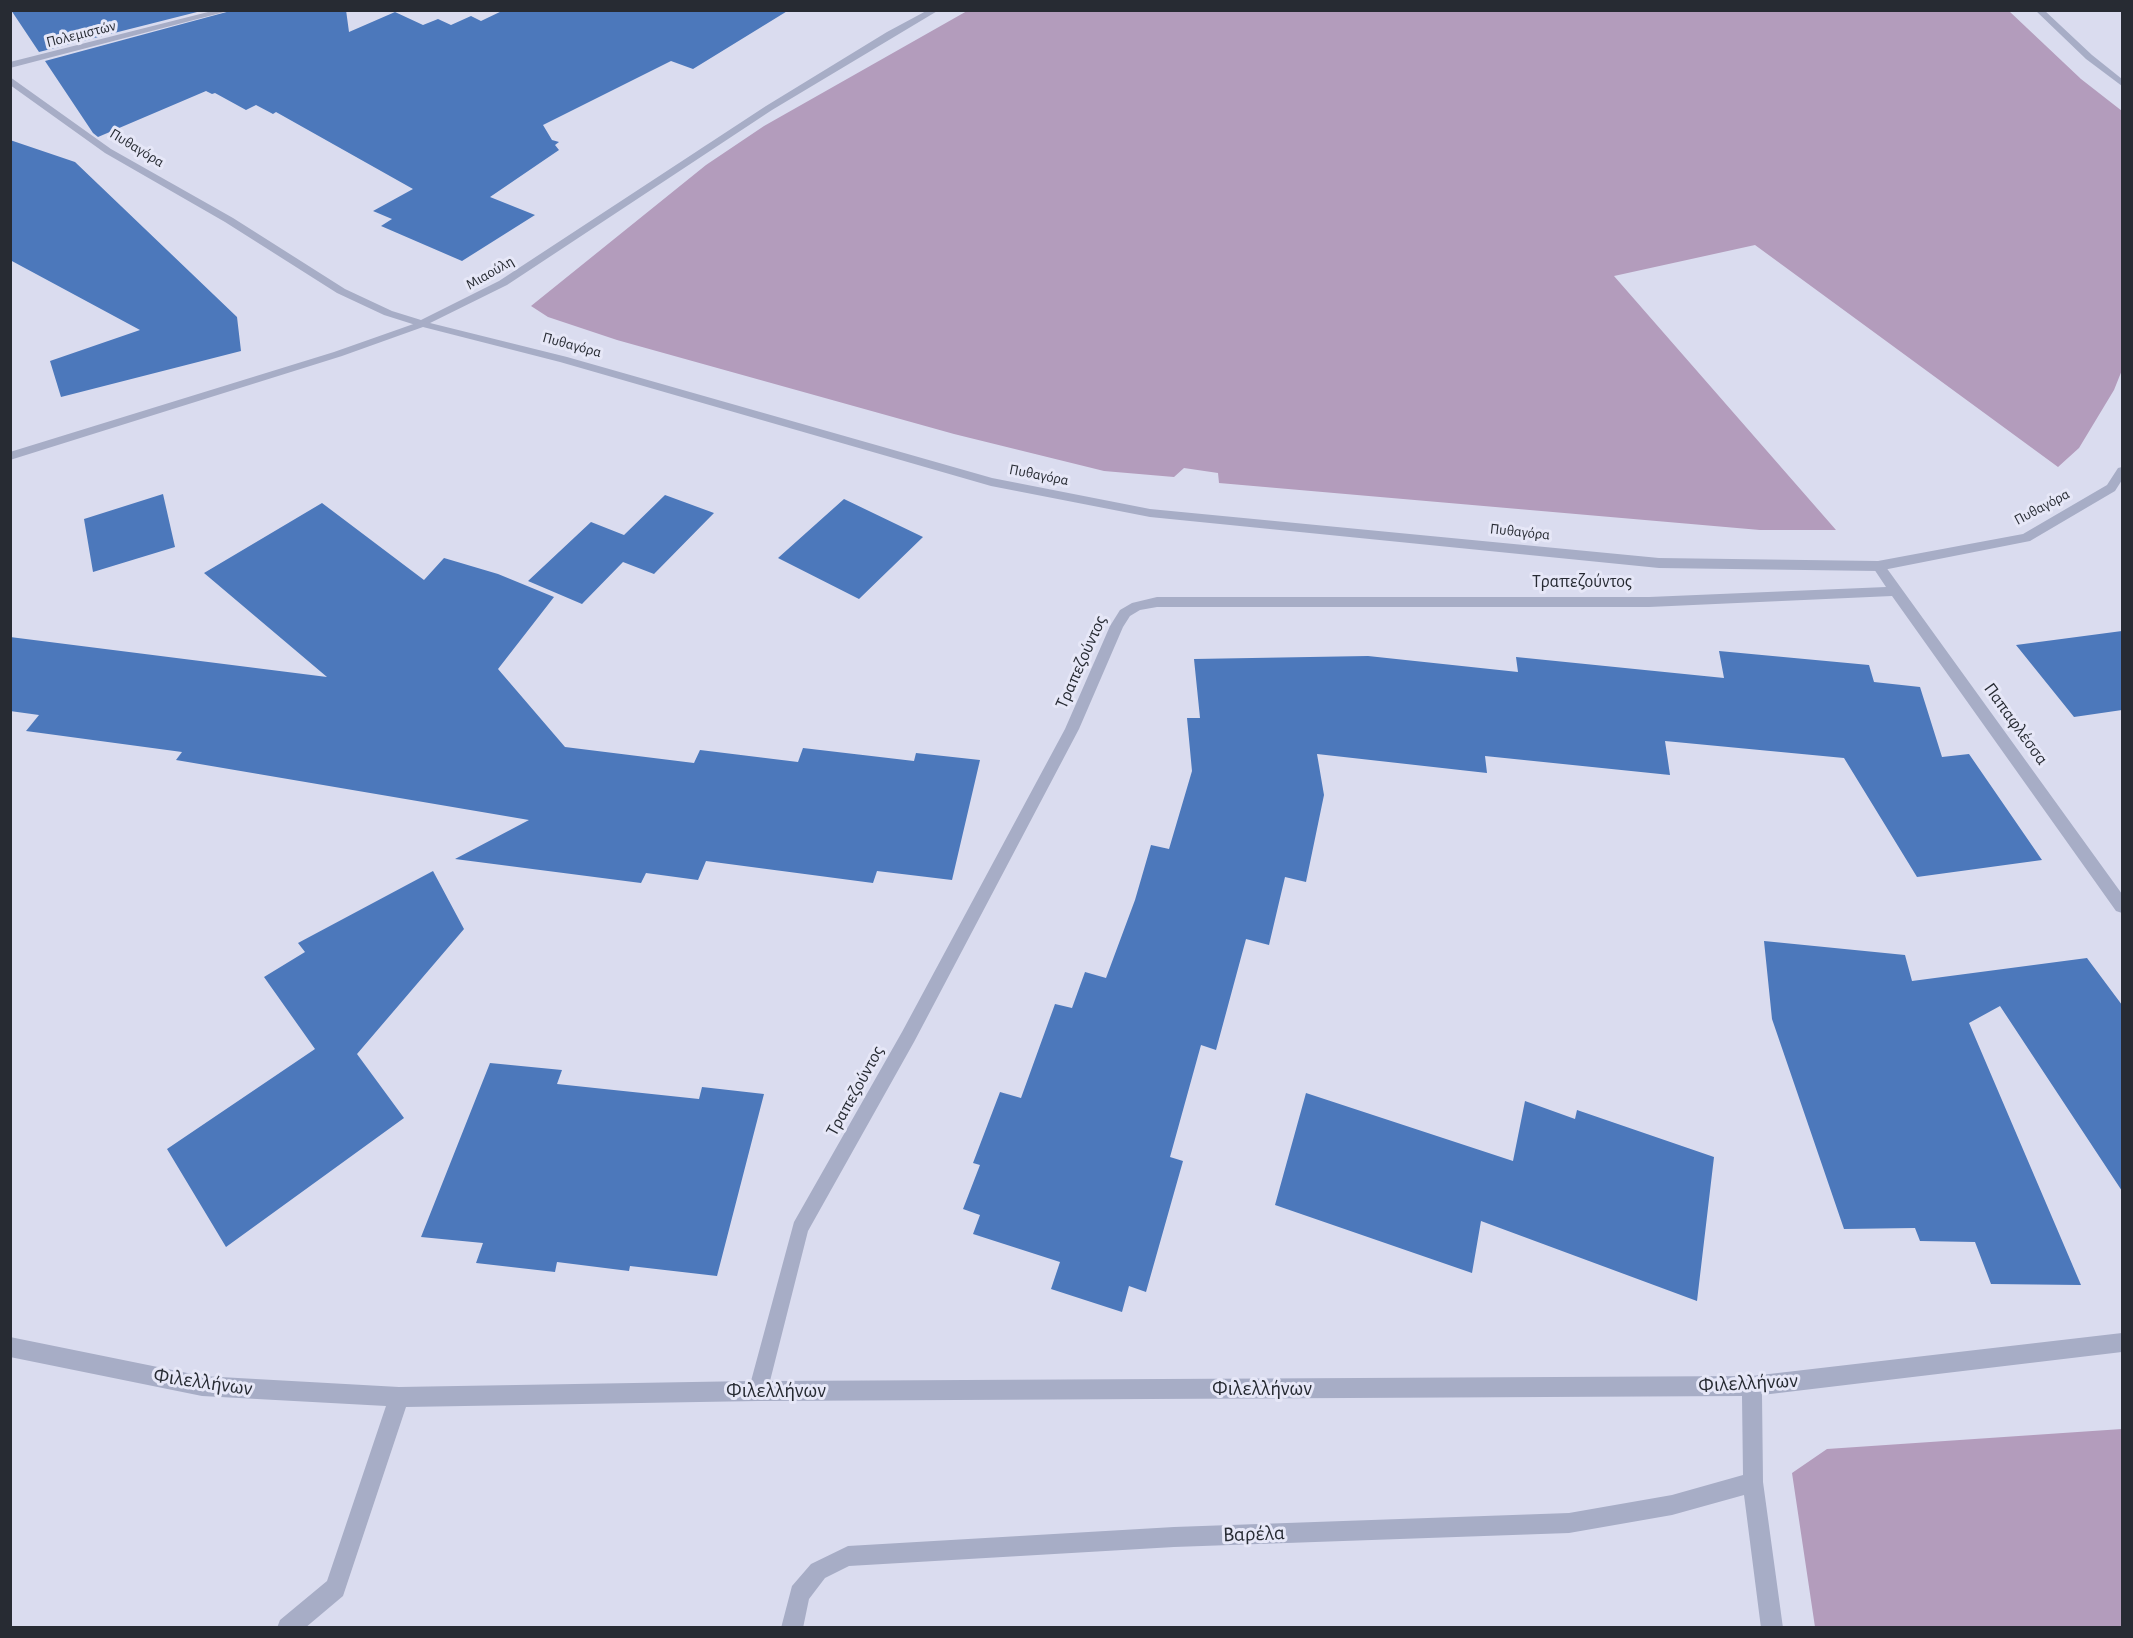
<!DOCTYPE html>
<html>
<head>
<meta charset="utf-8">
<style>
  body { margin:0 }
  #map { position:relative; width:2133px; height:1638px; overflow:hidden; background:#dadcef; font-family:"Alegreya Sans",sans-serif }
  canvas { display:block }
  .frame { position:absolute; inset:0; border:12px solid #272b33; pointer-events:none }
</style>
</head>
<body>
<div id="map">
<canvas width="2133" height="1638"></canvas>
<div class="frame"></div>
</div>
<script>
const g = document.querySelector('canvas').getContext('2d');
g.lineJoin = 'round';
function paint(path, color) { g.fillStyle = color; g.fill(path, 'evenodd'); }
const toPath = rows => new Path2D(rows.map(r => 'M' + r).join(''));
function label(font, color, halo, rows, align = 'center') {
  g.font = font + ' "Alegreya Sans",sans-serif'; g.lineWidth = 6; g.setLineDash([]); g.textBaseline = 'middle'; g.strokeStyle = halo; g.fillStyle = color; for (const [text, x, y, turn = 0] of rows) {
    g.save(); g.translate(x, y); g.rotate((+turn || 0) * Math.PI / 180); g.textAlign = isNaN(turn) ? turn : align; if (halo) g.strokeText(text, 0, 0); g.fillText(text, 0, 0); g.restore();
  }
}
paint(toPath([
  [967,11,2009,11,2081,79,2122,111,2122,370,2114,390,2079,448,2058,467,1755,245,1614,276,1836,530,1760,530,1219,483,1218,473,1184,468,1174,477,1104,471,954,434,617,340,548,317,531,306,706,165,764,126],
  [2122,1429,2122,1627,1815,1627,1792,1473,1827,1449]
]), '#b39cbc');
paint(toPath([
  [11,10,205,10,39,52],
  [234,10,346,10,349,32,395,12,423,25,438,19,451,25,471,16,481,21,504,10,789,10,693,69,671,61,543,125,552,140,559,142,555,145,559,150,490,197,535,215,462,261,381,226,392,219,373,211,413,189,276,112,273,114,256,105,246,110,215,93,212,94,206,91,98,137,93,133,45,61],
  [10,140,75,162,237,317,241,351,61,397,50,361,140,330,10,260],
  [163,494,175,547,93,572,84,519],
  [665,495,714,513,654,574,623,562,582,604,528,581,591,522,624,535],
  [844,499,923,537,859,599,778,558],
  [322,503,424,580,444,558,498,574,554,597,498,669,565,747,694,763,700,750,798,762,803,748,914,761,916,753,980,760,952,880,877,871,873,883,706,861,698,880,646,873,641,883,455,859,529,820,176,760,182,752,26,731,39,715,10,711,10,637,327,677,204,573],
  [2122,631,2122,710,2074,717,2016,645],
  [1719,651,1869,665,1874,682,1920,687,1942,757,1969,754,2042,860,1917,877,1844,758,1665,741,1670,775,1485,756,1487,773,1317,754,1324,795,1306,882,1285,877,1269,945,1246,939,1216,1050,1201,1045,1170,1157,1183,1161,1146,1292,1129,1286,1122,1312,1051,1289,1060,1262,973,1234,980,1215,963,1209,980,1165,973,1163,1000,1092,1021,1098,1055,1004,1072,1008,1085,972,1106,978,1135,900,1151,845,1169,849,1192,771,1187,718,1200,718,1194,659,1368,656,1518,672,1516,657,1724,678],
  [433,871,464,929,357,1054,404,1118,226,1247,167,1149,315,1049,264,977,305,952,298,943],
  [1764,941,1905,955,1912,981,2087,958,2122,1005,2122,1191,2000,1006,1969,1023,2081,1285,1991,1284,1975,1242,1920,1241,1915,1228,1844,1229,1772,1019],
  [490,1063,562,1070,557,1084,699,1099,702,1087,764,1094,717,1276,630,1266,629,1271,557,1262,555,1272,476,1263,483,1243,421,1237],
  [1306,1093,1513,1161,1525,1101,1575,1119,1577,1110,1714,1157,1697,1301,1481,1221,1472,1273,1275,1205]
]), '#4c78bb');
paint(toPath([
  [216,10,232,10,10,68,10,62,216,10],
  [928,10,939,10,772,110,507,285,422,327,384,315,337,293,225,222,105,153,10,85,10,77,111,149,233,218,345,289,392,311,421,320,499,281,766,106,887,32,928,10],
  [1878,561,1883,563,2122,894,2122,913,2116,911,1892,596,1649,607,1157,607,1140,610,1130,616,1123,627,1079,729,914,1042,808,1231,770,1381,1752,1376,2122,1333,2122,1352,1762,1395,1763,1482,1783,1628,1761,1628,1744,1495,1672,1515,1569,1533,1174,1547,849,1566,825,1578,809,1599,803,1628,781,1628,792,1586,811,1564,848,1546,1174,1527,1569,1513,1672,1495,1743,1475,1742,1396,758,1401,406,1407,343,1596,305,1628,277,1628,280,1620,327,1581,386,1406,202,1396,10,1357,10,1337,202,1376,399,1387,751,1381,794,1222,902,1032,1065,729,1110,626,1120,610,1132,603,1157,597,1649,597,1886,587,1872,566,1878,561]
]), '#a7adc6');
paint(toPath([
  [2035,10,2044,10,2092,55,2122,79,2122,86,2086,59,2035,10],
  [422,321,567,357,992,478,1150,509,1659,558,1878,561,2023,534,2107,485,2118,468,2122,467,2122,480,2115,491,2030,541,1878,571,1659,568,1150,517,991,486,560,362,423,327,342,356,10,460,10,452,334,352,422,321]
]), '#a7adc6');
label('15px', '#272b33', '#e6e7f7', [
  ["Πολεμιστών",81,34,-14],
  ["Πυθαγόρα",137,148,31],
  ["Μιαούλη",490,273,-30],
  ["Πυθαγόρα",572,345,15],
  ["Πυθαγόρα",1039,475,11],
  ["Πυθαγόρα",2042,507,-28],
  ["Πυθαγόρα",1520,532,6]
]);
label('18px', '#272b33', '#e6e7f7', [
  ["Τραπεζούντος",1582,582],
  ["Τραπεζούντος",1081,662,-66],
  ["Παπαφλέσσα",2016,724,54],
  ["Τραπεζούντος",855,1091,-61]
]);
label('21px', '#272b33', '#e6e7f7', [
  ["Φιλελλήνων",203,1382,8],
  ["Φιλελλήνων",1748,1383,-3],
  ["Φιλελλήνων",1262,1389],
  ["Φιλελλήνων",776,1391],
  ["Βαρέλα",1254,1534,-2]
]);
</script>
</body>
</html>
